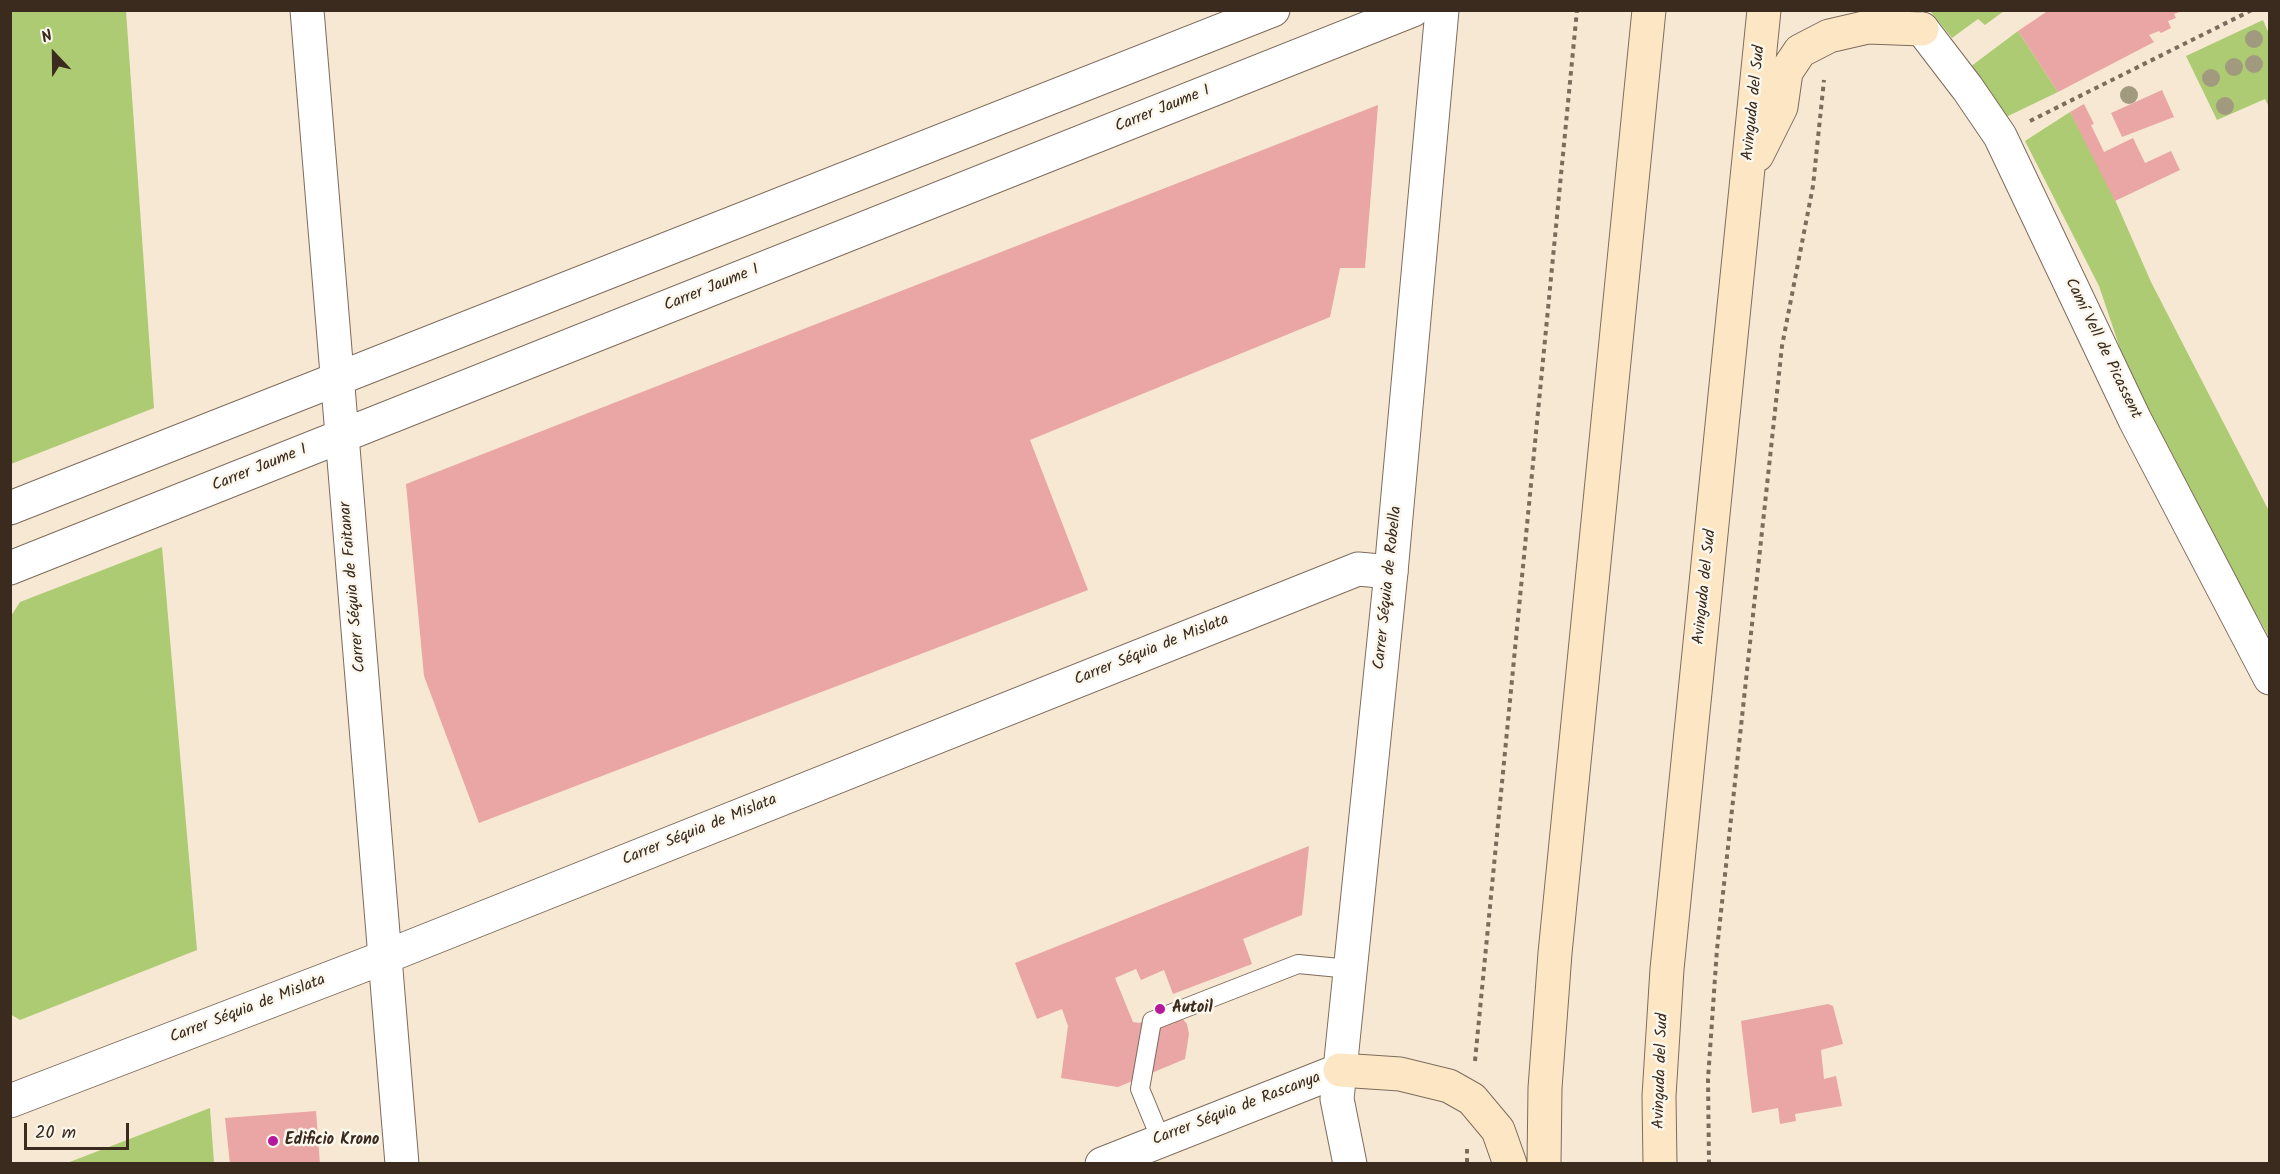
<!DOCTYPE html>
<html>
<head>
<meta charset="utf-8">
<style>
  body { margin:0 }
  #map { position:relative; width:2280px; height:1174px; overflow:hidden; background:#f7e8d3; font-family:Kalam,sans-serif }
  canvas { display:block }
  .frame { position:absolute; inset:0; border:12px solid #3b2a1e; pointer-events:none }
  .north { position:absolute; left:24px; top:24px; width:60px; height:60px; -webkit-text-stroke:4px #fbf7ec; paint-order:stroke; rotate:338deg; font-size:16px; font-weight:700; line-height:24px; text-align:center; color:#3b2a1e }
  .north::after { content:''; display:block; margin:auto; width:21px; height:27px; background:#3b2a1e; clip-path:polygon(50% 0,100% 100%,50% 72%,0 100%) }
  .scale { position:absolute; left:24px; top:1123px; width:105px; height:27px; box-sizing:border-box; border:3px solid #3b2a1e; border-top:0; padding-left:8px; font-size:18px; line-height:21px; white-space:nowrap; color:#3b2a1e; -webkit-text-stroke:4px #fbf7ec; paint-order:stroke }
</style>
</head>
<body>
<div id="map">
<canvas width="2280" height="1174"></canvas>
<div class="frame"></div>
<div class="north">N</div>
<div class="scale">20 m</div>
</div>
<script>
const g = document.querySelector('canvas').getContext('2d');
g.lineJoin = 'round';
function paint(path, color) { g.fillStyle = color; g.fill(path, 'evenodd'); }
const toPath = rows => new Path2D(rows.map(r => 'M' + r).join(''));
function trace(path, color, width, dash) { g.strokeStyle = color; g.lineWidth = width; g.lineCap = dash ? 'butt' : 'round'; g.setLineDash(dash || []); g.stroke(path); }
function label(font, color, halo, rows, align = 'center') {
  g.font = font + ' Kalam,sans-serif'; g.lineWidth = 5; g.setLineDash([]); g.textBaseline = 'middle'; g.strokeStyle = halo; g.fillStyle = color; for (const [text, x, y, turn = 0] of rows) {
    g.save(); g.translate(x, y); g.rotate((+turn || 0) * Math.PI / 180); g.textAlign = isNaN(turn) ? turn : align; if (halo) g.strokeText(text, 0, 0); g.fillText(text, 0, 0); g.restore();
  }
}
paint(toPath([
  [11,10,126,11,154,408,11,464],
  [1930,11,2004,11,1985,25,1978,19,1952,38],
  [2263,20,2269,34,2269,107,2265,99,2217,120,2186,56],
  [2018,31,2058,92,2004,118,1970,67],
  [2070,112,2105,177,2151,282,2269,511,2269,637,2175,468,2126,366,2099,286,2025,141],
  [162,547,197,950,20,1020,10,1014,11,616,20,602],
  [210,1108,214,1163,67,1163]
]), '#adcb73');
paint(toPath([
  [2049,10,2182,10,2182,11,2174,14,2176,18,2168,21,2171,28,2161,33,2159,31,2149,35,2154,42,2058,92,2018,31],
  [2162,90,2174,117,2122,137,2111,113],
  [2084,104,2094,124,2091,125,2104,152,2133,138,2145,163,2171,151,2180,170,2115,201,2070,112],
  [1378,105,1365,268,1340,268,1330,317,1030,440,1088,590,479,823,424,676,406,484],
  [1309,846,1302,915,1243,939,1252,964,1173,994,1164,970,1141,980,1136,969,1115,978,1133,1022,1139,1023,1165,1013,1182,1018,1187,1024,1189,1034,1185,1059,1118,1087,1061,1078,1068,1026,1062,1009,1037,1019,1015,963],
  [1828,1004,1833,1006,1843,1044,1821,1050,1824,1079,1836,1076,1842,1106,1795,1114,1796,1121,1780,1124,1778,1108,1752,1113,1741,1021],
  [316,1111,320,1164,230,1164,225,1118]
]), '#e9a6a4');
const service = toPath([
  [1161,1140,1140,1089,1152,1021,1298,964,1350,969]
]);
const minor = toPath([
  [307,10,402,1164],
  [10,508,1273,10],
  [10,568,1413,10],
  [10,1101,385,957,1358,569,1391,572],
  [1102,1164,1340,1070]
]);
const tertiary = toPath([
  [1922,29,1968,89,2000,136,2135,420,2270,678],
  [1350,1164,1337,1099,1391,572,1442,10]
]);
const secondary = toPath([
  [1757,155,1781,107,1786,72,1800,51,1829,36,1868,27,1922,29],
  [1340,1070,1400,1074,1449,1086,1472,1099,1498,1130,1510,1164],
  [1544,1164,1545,1088,1555,953,1649,10],
  [1660,1164,1659,1096,1667,969,1764,10]
]);
trace(service, '#7d6c5d', 20);
trace(minor, '#7d6c5d', 35);
trace(tertiary, '#7d6c5d', 35);
trace(secondary, '#7d6c5d', 35);
trace(toPath([
  [2030,121,2252,10],
  [1475,1061,1577,10],
  [1467,1149,1467,1164],
  [1709,1164,1708,1079,1717,949,1782,346,1813,186,1824,80]
]), '#7d6c5d', 4, [4.5, 4.5]);
trace(service, '#fff', 18);
trace(minor, '#fff', 33);
trace(tertiary, '#fff', 33);
trace(secondary, '#fce6c4', 33);
g.fillStyle = '#a29a7e';
for (const [x, y] of [
  [2254,39],
  [2254,64],
  [2234,67],
  [2211,78],
  [2129,95],
  [2225,106]
]) { g.beginPath(); g.arc(x, y, 9, 0, 2 * Math.PI); g.fill(); }
for (const [x, y, r, color] of [
  [1160,1009,6,"#b5179e"],
  [273,1141,6,"#b5179e"]
]) { const dot = new Path2D(); dot.arc(x, y, r, 0, 2 * Math.PI); g.fillStyle = color; g.fill(dot); trace(dot, '#fbf7ec', 2); }
label('16px', '#3b2a1e', '#fbf7ec', [
  ["Avinguda del Sud",1755,103,-84],
  ["Carrer Jaume I",1163,110,-22],
  ["Carrer Jaume I",712,289,-22],
  ["Camí Vell de Picassent",2102,349,64],
  ["Carrer Jaume I",260,469,-22],
  ["Carrer Séquia de Faitanar",354,587,-95],
  ["Avinguda del Sud",1706,587,-84],
  ["Carrer Séquia de Robella",1389,588,-84],
  ["Carrer Séquia de Mislata",1152,651,-22],
  ["Carrer Séquia de Mislata",700,831,-22],
  ["Carrer Séquia de Mislata",248,1010,-21],
  ["Avinguda del Sud",1662,1071,-88],
  ["Carrer Séquia de Rascanya",1237,1110,-21]
]);
label('bold 16px', '#3b2a1e', '#fbf7ec', [
  ["Autoil",1172,1009],
  ["Edificio Krono",285,1141]
], 'left');
</script>
</body>
</html>
